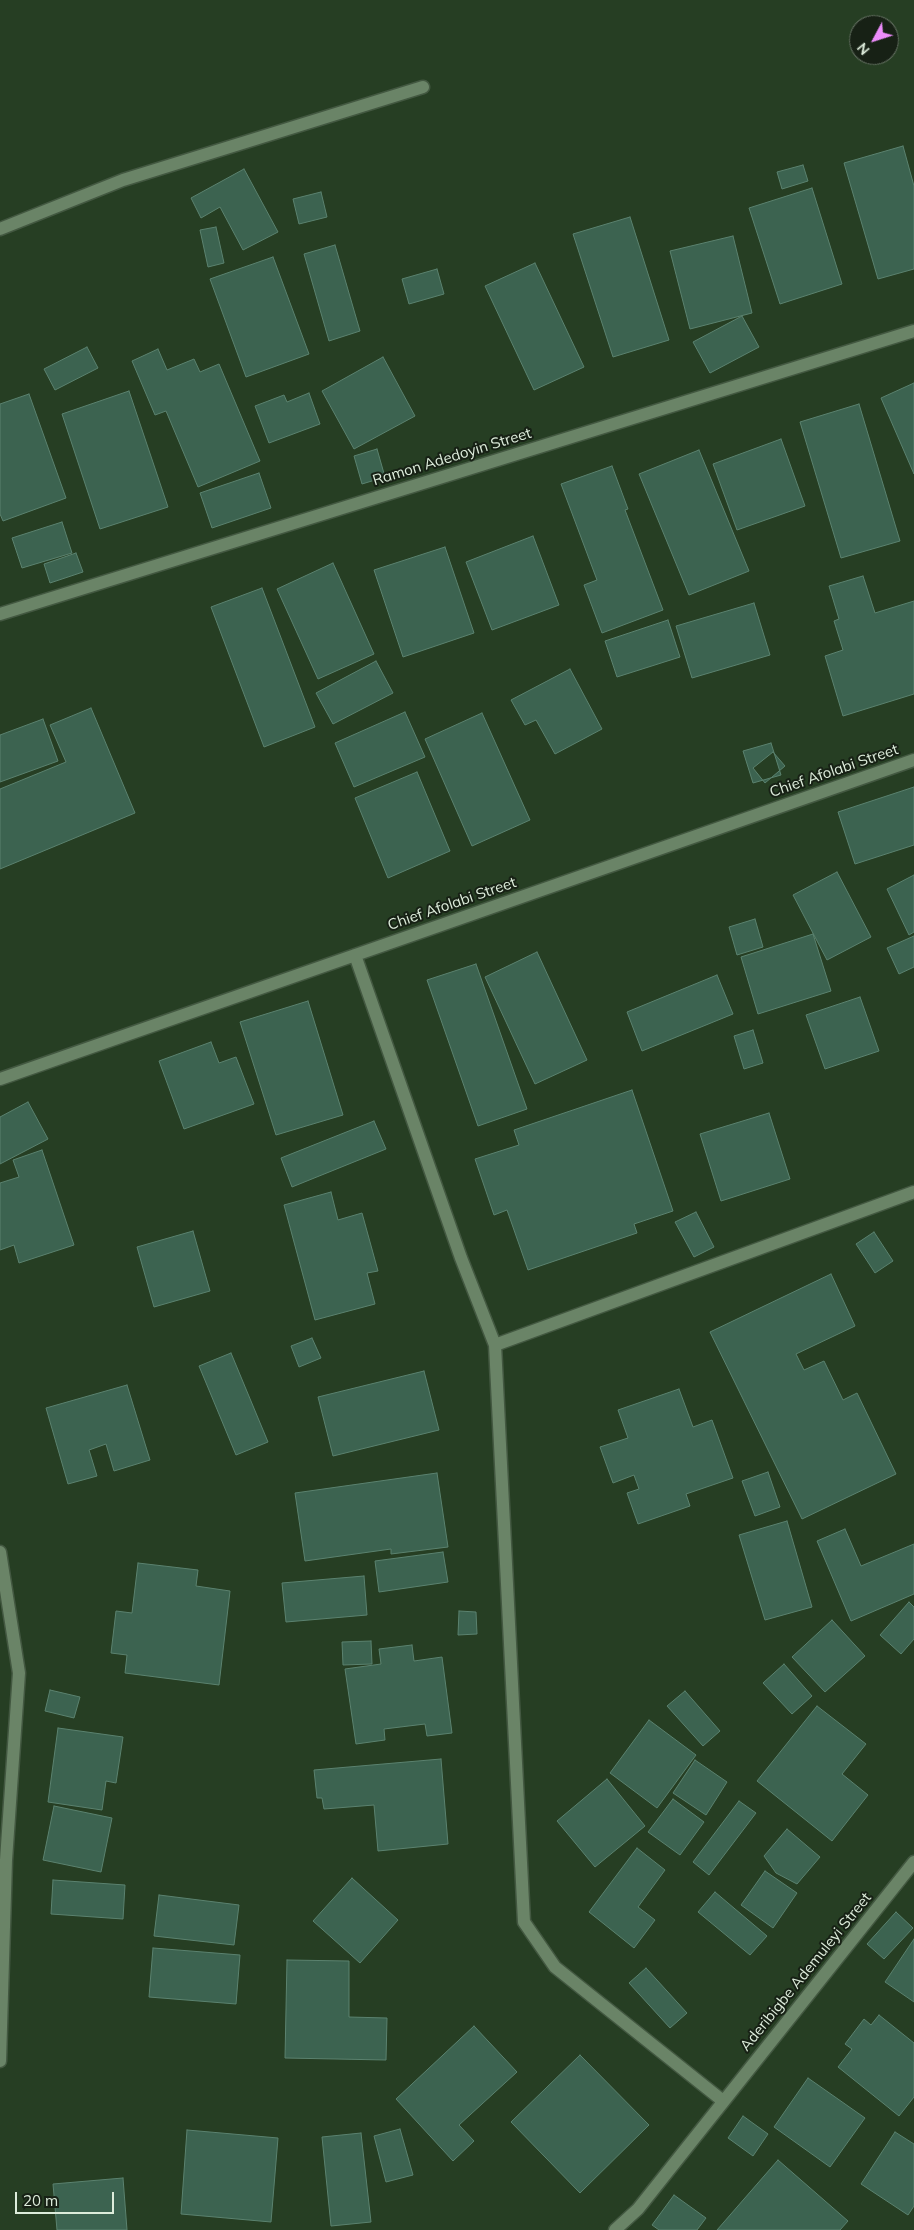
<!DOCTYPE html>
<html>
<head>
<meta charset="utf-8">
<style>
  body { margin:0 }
  #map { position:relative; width:914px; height:2230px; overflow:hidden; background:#263e23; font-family:Mulish,sans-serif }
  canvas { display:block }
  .north { position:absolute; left:849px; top:15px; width:50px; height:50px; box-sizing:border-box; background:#172115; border:1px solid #667264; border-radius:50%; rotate:230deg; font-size:14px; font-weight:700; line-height:20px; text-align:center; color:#ddecdb }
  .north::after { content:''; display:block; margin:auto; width:18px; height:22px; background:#ec8cfa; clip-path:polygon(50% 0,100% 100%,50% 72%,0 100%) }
  .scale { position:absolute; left:15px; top:2192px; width:99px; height:22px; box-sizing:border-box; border:2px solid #ddecdb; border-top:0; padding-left:6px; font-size:15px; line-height:18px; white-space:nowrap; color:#ddecdb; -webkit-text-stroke:4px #172115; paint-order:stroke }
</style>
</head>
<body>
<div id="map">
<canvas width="914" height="2230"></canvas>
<div class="north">N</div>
<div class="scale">20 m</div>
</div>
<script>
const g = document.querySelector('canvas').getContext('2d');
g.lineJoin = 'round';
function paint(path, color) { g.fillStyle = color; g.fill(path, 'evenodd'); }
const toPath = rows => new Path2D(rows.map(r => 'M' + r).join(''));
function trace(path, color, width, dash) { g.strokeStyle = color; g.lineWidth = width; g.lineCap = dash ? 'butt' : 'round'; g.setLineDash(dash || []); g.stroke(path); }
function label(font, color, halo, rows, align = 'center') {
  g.font = font + ' Mulish,sans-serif'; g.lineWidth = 4; g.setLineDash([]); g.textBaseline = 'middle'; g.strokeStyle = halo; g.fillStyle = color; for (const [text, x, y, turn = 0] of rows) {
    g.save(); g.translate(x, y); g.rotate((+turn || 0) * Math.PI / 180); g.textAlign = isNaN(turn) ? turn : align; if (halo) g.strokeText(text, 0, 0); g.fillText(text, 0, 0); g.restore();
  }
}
const building = toPath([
  [903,146,914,186,914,269,878,279,844,163,903,146],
  [803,165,808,181,782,189,777,172,803,165],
  [244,169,278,232,243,250,220,207,201,218,191,198,244,169],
  [812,188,842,284,780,304,749,208,812,188],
  [321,192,327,217,299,224,293,199,321,192],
  [630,217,669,340,613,357,573,234,630,217],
  [216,227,224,263,208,267,200,230,216,227],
  [733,236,752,313,690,329,670,251,733,236],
  [335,245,360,331,329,341,304,254,335,245],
  [273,257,309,354,246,377,210,279,273,257],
  [535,263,584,367,534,390,485,286,535,263],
  [437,269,444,294,409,304,402,279,437,269],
  [742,316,759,347,710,373,693,342,742,316],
  [87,347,98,368,55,390,44,369,87,347],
  [158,349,167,370,194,359,200,372,219,364,260,461,198,487,166,411,155,415,132,361,158,349],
  [383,357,415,416,354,449,322,391,383,357],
  [914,383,914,474,881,398,914,383],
  [129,391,168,507,100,529,62,414,129,391],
  [309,393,320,424,269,443,255,406,284,395,287,402,309,393],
  [29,394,66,498,3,521,0,514,0,404,29,394],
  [859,404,900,541,841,558,800,422,859,404],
  [781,439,805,506,737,530,713,464,781,439],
  [377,449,385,477,362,484,354,456,377,449],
  [699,450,749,571,689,595,639,474,699,450],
  [612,466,628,509,625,510,663,610,602,633,584,585,597,580,561,484,612,466],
  [259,473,271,508,212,528,200,493,259,473],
  [62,522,72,553,22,568,12,538,62,522],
  [533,536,559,605,492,630,466,562,533,536],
  [445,547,474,633,403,657,374,570,445,547],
  [76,553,83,572,50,583,44,564,76,553],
  [333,563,374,654,318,679,277,589,333,563],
  [863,576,875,613,914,601,914,694,843,716,825,656,843,650,834,621,839,619,829,586,863,576],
  [262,588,315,727,264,747,211,607,262,588],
  [754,603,770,655,692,678,676,626,754,603],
  [668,620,680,657,617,677,605,641,668,620],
  [376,661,393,693,333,724,316,693,376,661],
  [570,669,602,729,555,754,536,720,525,725,511,700,570,669],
  [91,708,135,813,0,869,0,789,66,762,50,725,91,708],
  [405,712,425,757,354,787,335,743,405,712],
  [482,713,530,820,472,846,425,739,482,713],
  [43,719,58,761,0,782,0,735,43,719],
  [771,743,781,775,753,783,743,751,771,743],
  [773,752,785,766,765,783,753,768,773,752],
  [417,772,450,851,388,878,355,798,417,772],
  [914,787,914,845,855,864,838,812,914,787],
  [837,872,871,937,827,960,793,895,837,872],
  [914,875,914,932,909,935,887,889,914,875],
  [755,919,763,947,737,955,729,927,755,919],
  [813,934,831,991,758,1014,741,957,813,934],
  [914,936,914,967,899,974,887,948,914,936],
  [537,952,587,1060,535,1084,485,977,537,952],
  [476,964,527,1109,478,1126,427,980,476,964],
  [717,975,733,1014,642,1051,627,1012,717,975],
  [860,997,879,1051,825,1069,806,1015,860,997],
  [308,1001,343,1115,276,1135,240,1022,308,1001],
  [753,1030,763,1063,744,1069,734,1036,753,1030],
  [211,1042,219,1063,236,1057,254,1104,184,1129,159,1061,211,1042],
  [632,1090,673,1211,634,1224,637,1233,528,1270,507,1210,494,1215,475,1159,519,1145,514,1130,632,1090],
  [28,1102,48,1139,0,1164,0,1117,28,1102],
  [769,1113,790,1179,721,1201,700,1134,769,1113],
  [374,1121,386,1149,292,1187,281,1158,374,1121],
  [42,1150,74,1245,19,1263,14,1245,0,1250,0,1183,19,1177,13,1160,42,1150],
  [331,1192,338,1220,362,1213,378,1271,367,1273,375,1304,315,1320,284,1205,331,1192],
  [696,1212,714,1247,694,1257,675,1222,696,1212],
  [193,1231,210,1291,154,1307,137,1247,193,1231],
  [874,1232,893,1261,875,1273,856,1244,874,1232],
  [831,1274,855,1326,796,1354,804,1370,824,1361,843,1400,857,1393,896,1474,802,1519,710,1332,831,1274],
  [312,1338,321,1358,299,1367,291,1346,312,1338],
  [231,1353,268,1442,236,1455,199,1366,231,1353],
  [424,1371,439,1430,333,1456,318,1397,424,1371],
  [127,1385,150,1460,114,1471,106,1444,89,1450,97,1476,68,1484,46,1408,127,1385],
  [679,1389,693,1427,712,1420,733,1478,686,1494,690,1506,638,1524,627,1493,639,1489,634,1475,613,1483,600,1447,628,1438,618,1410,679,1389],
  [768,1472,780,1507,755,1516,742,1481,768,1472],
  [437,1473,448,1547,391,1554,391,1549,305,1561,295,1493,437,1473],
  [787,1521,812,1607,765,1620,739,1535,787,1521],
  [845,1529,861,1566,914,1544,914,1594,851,1621,817,1541,845,1529],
  [443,1552,448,1582,379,1592,375,1561,443,1552],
  [138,1563,198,1570,196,1586,230,1591,219,1685,125,1673,127,1655,111,1653,116,1611,132,1613,138,1563],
  [364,1576,367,1615,286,1622,282,1583,364,1576],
  [909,1602,914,1607,914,1639,901,1654,880,1635,909,1602],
  [459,1611,476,1612,477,1634,458,1635,459,1611],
  [832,1620,865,1656,825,1692,792,1657,832,1620],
  [371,1641,372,1664,343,1665,342,1642,371,1641],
  [412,1645,414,1661,442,1657,452,1733,427,1736,425,1724,384,1729,385,1740,356,1744,345,1669,381,1664,379,1649,412,1645],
  [784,1664,812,1696,792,1714,763,1683,784,1664],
  [50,1690,80,1697,74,1718,45,1711,50,1690],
  [685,1691,720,1731,703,1746,667,1706,685,1691],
  [817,1706,866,1744,842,1774,868,1795,832,1841,757,1781,817,1706],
  [649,1720,696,1755,657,1808,610,1773,649,1720],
  [58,1728,123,1737,116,1783,106,1781,102,1810,48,1802,58,1728],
  [441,1759,448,1844,378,1851,374,1805,324,1809,322,1798,317,1798,314,1770,441,1759],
  [695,1760,727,1782,706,1815,673,1793,695,1760],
  [607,1779,645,1826,595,1867,557,1821,607,1779],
  [673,1799,704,1822,680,1855,648,1832,673,1799],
  [739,1801,756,1813,709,1875,693,1862,739,1801],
  [54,1806,112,1818,101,1872,43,1860,54,1806],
  [787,1829,820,1857,797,1884,776,1873,764,1856,787,1829],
  [637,1848,665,1870,638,1907,655,1920,634,1948,589,1912,637,1848],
  [765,1871,797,1893,773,1928,741,1905,765,1871],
  [352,1878,398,1920,360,1963,313,1921,352,1878],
  [53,1880,125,1885,123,1919,51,1914,53,1880],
  [715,1892,767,1936,750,1955,698,1912,715,1892],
  [159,1895,239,1905,234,1945,154,1936,159,1895],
  [896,1912,913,1928,884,1959,867,1944,896,1912],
  [914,1939,914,2002,885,1982,914,1939],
  [153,1948,240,1955,236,2004,149,1997,153,1948],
  [287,1960,349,1961,349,2017,387,2018,386,2060,285,2058,287,1960],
  [646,1968,687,2013,670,2028,629,1983,646,1968],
  [879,2015,914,2043,914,2097,899,2116,838,2067,852,2049,845,2044,864,2019,871,2025,879,2015],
  [474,2026,517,2072,459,2125,474,2141,453,2161,396,2099,474,2026],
  [580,2055,649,2125,580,2193,511,2122,580,2055],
  [808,2078,865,2118,830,2167,774,2127,808,2078],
  [743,2116,768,2134,753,2156,728,2138,743,2116],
  [400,2129,413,2175,386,2182,374,2136,400,2129],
  [187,2130,278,2138,271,2222,181,2214,187,2130],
  [895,2132,914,2144,914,2206,908,2215,861,2184,895,2132],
  [361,2133,371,2222,331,2226,322,2137,361,2133],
  [778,2160,848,2221,840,2230,717,2230,778,2160],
  [123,2178,127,2230,57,2230,53,2184,123,2178],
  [674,2195,706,2218,697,2230,659,2230,652,2225,674,2195]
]);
paint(building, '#3c6350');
trace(building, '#5b826f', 1);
const minor = toPath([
  [0,229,123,180,423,87],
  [0,614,914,331],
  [355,955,461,1258,495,1345,524,1922,555,1967,723,2101],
  [0,1079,914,760],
  [495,1345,914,1192],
  [0,1552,19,1673,6,1860,0,2061],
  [615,2230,638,2209,914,1862]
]);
trace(minor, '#435841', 15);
trace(minor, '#6a8467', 12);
label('15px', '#ddecdb', '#172115', [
  ["Ramon Adedoyin Street",452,457,-17],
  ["Chief Afolabi Street",834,771,-19],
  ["Chief Afolabi Street",452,904,-19],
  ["Aderibigbe Ademuleyi Street",806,1972,-51]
]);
</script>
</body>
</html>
